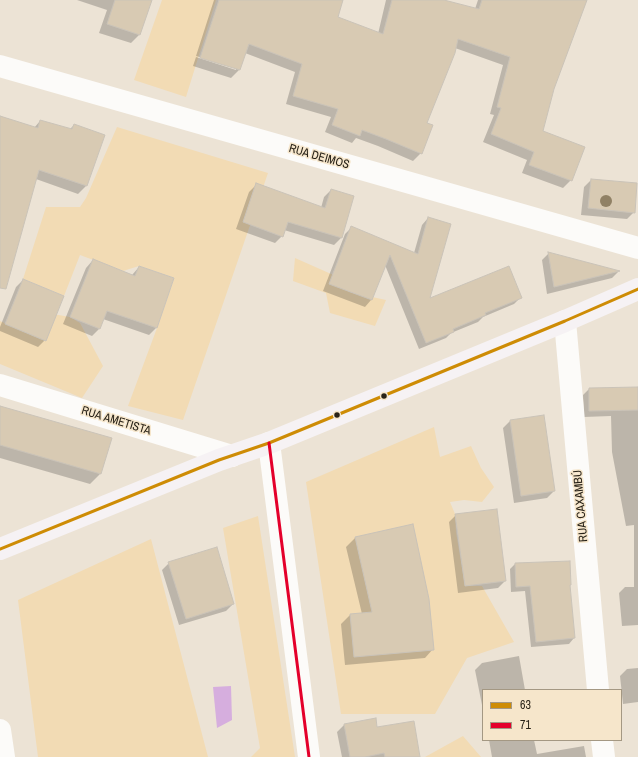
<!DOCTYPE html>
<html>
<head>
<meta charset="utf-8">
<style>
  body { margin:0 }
  #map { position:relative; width:638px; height:757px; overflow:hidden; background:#ece3d5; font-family:"Archivo Narrow",sans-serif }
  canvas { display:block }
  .legend { position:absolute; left:482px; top:689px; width:140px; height:52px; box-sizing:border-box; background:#f6e6cb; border:1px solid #a49883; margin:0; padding:5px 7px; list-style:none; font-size:12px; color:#282218 }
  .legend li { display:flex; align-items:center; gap:8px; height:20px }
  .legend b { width:20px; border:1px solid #a49883 }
</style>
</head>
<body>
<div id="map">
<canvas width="638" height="757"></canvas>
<ul class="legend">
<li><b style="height:5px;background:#ce8c05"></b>63</li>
<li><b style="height:5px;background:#e4002b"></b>71</li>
</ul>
</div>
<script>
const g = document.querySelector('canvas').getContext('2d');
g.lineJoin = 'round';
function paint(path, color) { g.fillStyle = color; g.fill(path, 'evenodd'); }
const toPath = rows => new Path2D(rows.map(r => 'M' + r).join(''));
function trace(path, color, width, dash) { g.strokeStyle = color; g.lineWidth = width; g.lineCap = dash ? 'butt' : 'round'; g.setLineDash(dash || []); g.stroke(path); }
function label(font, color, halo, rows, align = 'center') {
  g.font = font + ' "Archivo Narrow",sans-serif'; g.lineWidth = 3; g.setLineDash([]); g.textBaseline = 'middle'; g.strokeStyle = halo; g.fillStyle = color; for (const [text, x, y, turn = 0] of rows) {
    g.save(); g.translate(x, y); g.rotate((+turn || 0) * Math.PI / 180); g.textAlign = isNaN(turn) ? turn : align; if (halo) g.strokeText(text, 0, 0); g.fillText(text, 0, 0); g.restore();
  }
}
paint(toPath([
  [162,0,216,0,186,97,134,80],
  [117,127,268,173,183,420,128,406,157,328,174,278,139,266,123,271,80,255,64,296,23,279,46,207,80,207,86,198],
  [295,258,338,277,349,292,386,300,375,326,330,313,326,293,293,281],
  [53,314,70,317,80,323,103,366,82,398,0,364,0,321,45,341],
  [434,427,440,457,471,446,481,468,494,487,482,502,464,500,450,502,455,514,456,532,465,586,482,586,514,642,467,658,435,714,341,714,306,482],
  [258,516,295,757,251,757,260,748,223,528],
  [151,539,208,757,38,757,18,600],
  [463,736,481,757,425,757]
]), '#f2dbb4');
paint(toPath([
  [231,686,232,720,217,728,213,687]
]), '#d6aede');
paint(toPath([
  [77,0,150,0,139,35,131,43,99,33,107,10],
  [214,0,320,0,337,18,378,34,386,0,440,0,475,9,478,0,586,0,553,89,542,132,571,180,563,188,522,173,527,160,483,142,494,115,490,114,503,65,455,48,426,123,421,153,413,161,378,146,356,138,352,143,325,132,331,117,286,104,295,72,245,53,239,70,231,78,193,66,196,57,236,70,236,68,196,56],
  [0,117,34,128,40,121,69,130,74,125,86,186,78,194,36,179,0,288],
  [591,180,634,212,627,219,581,215,584,187],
  [256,185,321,208,324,197,331,190,353,197,341,238,334,245,284,230,282,236,275,243,236,229,249,192],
  [428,218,429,299,521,297,514,304,483,317,478,322,451,333,446,338,419,349,385,265,371,300,365,307,323,291,345,234,351,228,414,253,422,225],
  [549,253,618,272,612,278,547,294,542,260],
  [93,260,132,275,139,267,173,279,156,328,149,335,103,319,99,329,92,336,63,324,86,268],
  [23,280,45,340,38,347,0,331,0,327,16,287],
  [638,388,638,625,622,626,619,593,625,587,634,587,634,525,626,526,612,452,611,416,584,417,583,395,589,389],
  [0,407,100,474,90,484,0,458],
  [510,421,554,491,547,498,514,503,503,428],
  [456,515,505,581,498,588,458,593,449,522],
  [412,525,433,649,425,658,345,665,341,624,350,615,362,614,346,547,355,538],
  [169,563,233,604,226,611,179,625,162,570],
  [515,564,570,585,569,586,574,638,569,644,531,647,525,591,511,592,510,569],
  [519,656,525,690,483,690,483,710,475,670,482,663],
  [638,668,638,702,623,704,620,676,627,669],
  [375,720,377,729,418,757,342,757,337,732,344,725],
  [489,740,534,740,537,754,584,746,586,757,492,757]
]), '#0003');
const building = toPath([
  [115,0,152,0,140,35,107,24,115,0],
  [219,0,343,0,338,17,383,34,392,0,444,0,479,9,482,0,587,0,554,89,543,131,585,147,572,181,529,165,534,152,491,134,501,108,497,107,510,57,458,39,455,53,427,123,433,125,422,154,386,139,362,130,360,136,332,125,338,109,293,96,302,64,249,44,240,70,200,58,219,0],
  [0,116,38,128,40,120,72,129,74,124,105,135,87,186,39,170,6,289,0,288,0,116],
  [591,179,637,183,635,213,588,208,591,179],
  [256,183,325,208,331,189,354,196,342,238,288,222,283,237,243,222,256,183],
  [428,217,451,224,430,298,509,266,522,298,485,313,486,315,453,329,454,332,426,343,390,255,372,300,329,284,351,226,418,254,428,217],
  [548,252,620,271,554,287,548,252],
  [93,259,135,276,139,266,174,278,157,328,107,311,100,329,70,317,93,259],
  [23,279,64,296,46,341,5,324,23,279],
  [638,387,638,410,589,411,589,388,638,387],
  [0,406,112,438,101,474,0,445,0,406],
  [544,415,555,491,521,496,510,420,544,415],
  [497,509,506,581,465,586,455,514,497,509],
  [413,524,429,599,434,650,354,657,350,614,372,612,355,537,413,524],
  [217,547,234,604,186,619,168,562,217,547],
  [570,561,571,585,570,585,575,638,536,642,530,586,516,587,515,563,570,561],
  [376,718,377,727,414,721,420,757,385,757,384,753,365,757,350,757,344,724,376,718]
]);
paint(building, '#d8cab3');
trace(building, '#cac3b8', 1);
trace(toPath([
  [0,66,638,248],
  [565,321,598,690],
  [0,385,232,456],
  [269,443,309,757],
  [0,730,4,757],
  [602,740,604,757]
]), '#fcfbf9', 22);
trace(toPath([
  [0,549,219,460,269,443,565,321,638,289]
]), '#f6f2f4', 22);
trace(toPath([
  [0,549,219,460,269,443,565,321,638,289]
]), '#ce8c05', 3);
trace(toPath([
  [269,443,309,757]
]), '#e4002b', 3);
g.fillStyle = '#908165';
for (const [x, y] of [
  [606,201]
]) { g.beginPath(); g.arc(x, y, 6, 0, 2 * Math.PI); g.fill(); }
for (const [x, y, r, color] of [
  [384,396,3.5,"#282218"],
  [337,415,3.5,"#282218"]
]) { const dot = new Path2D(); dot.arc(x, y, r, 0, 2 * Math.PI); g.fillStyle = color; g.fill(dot); trace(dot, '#f6e6cb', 1.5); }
label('12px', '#282218', '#f6e6cb', [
  ["RUA DEIMOS",319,157,16],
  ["RUA AMETISTA",116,421,17],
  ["RUA CAXAMBÚ",581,506,-95]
]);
</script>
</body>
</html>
